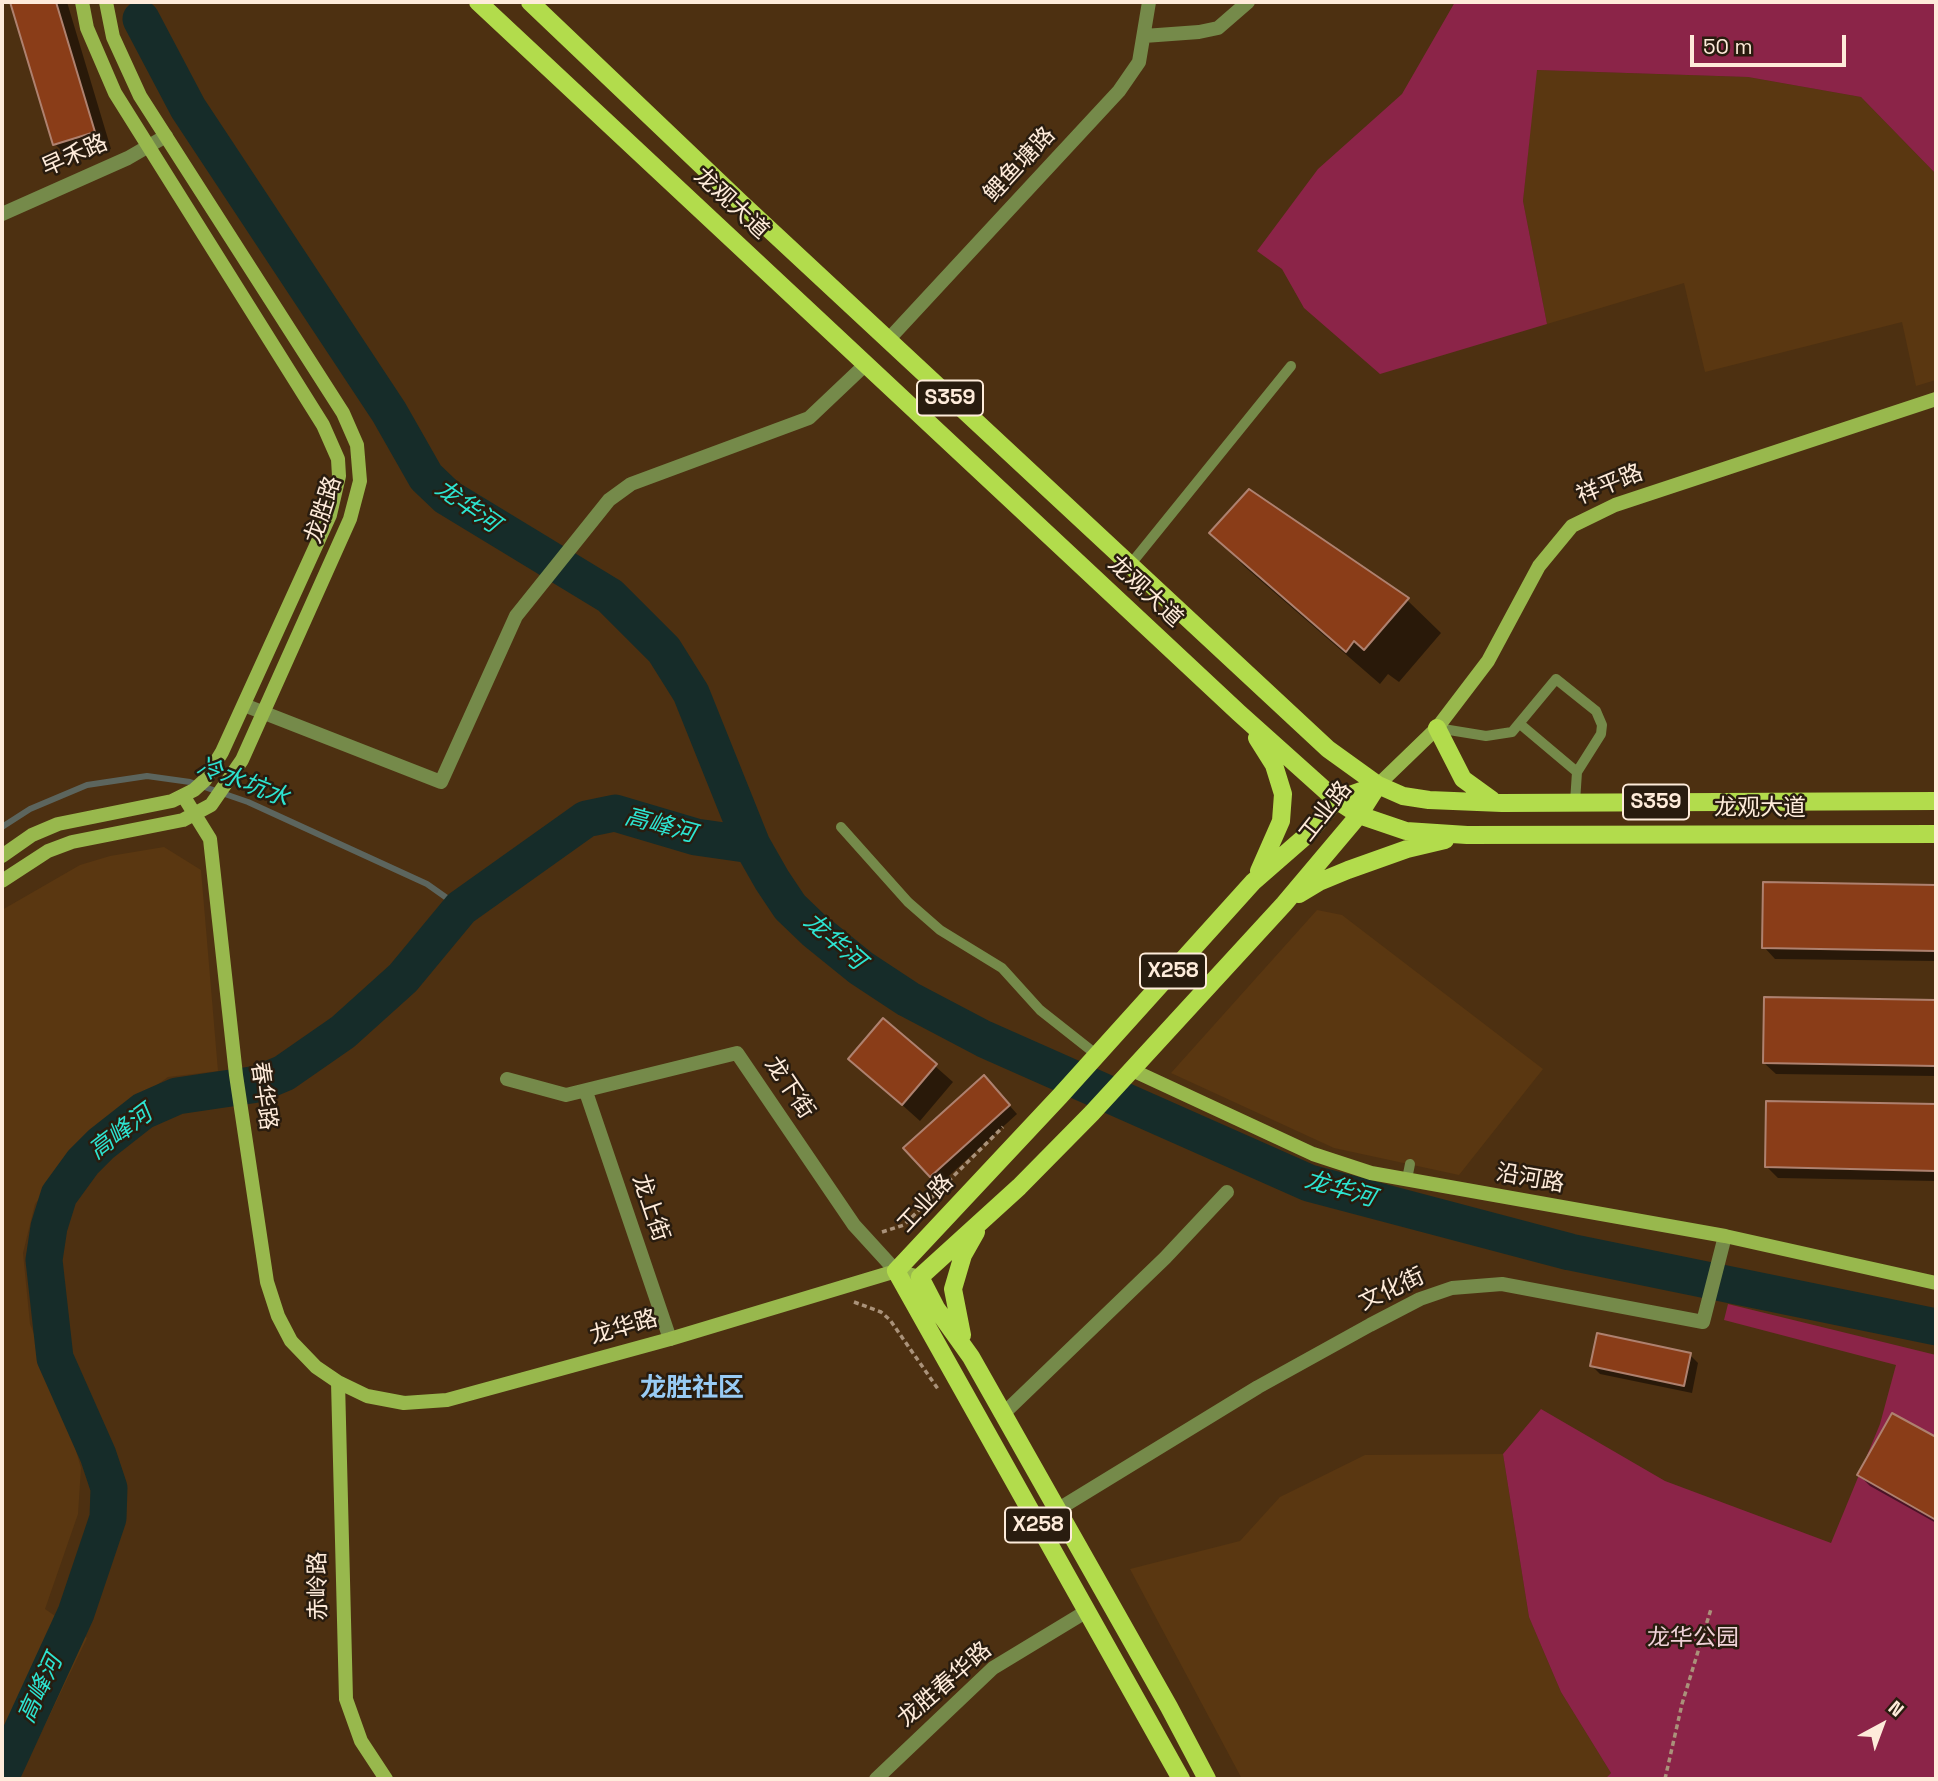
<!DOCTYPE html>
<html>
<head>
<meta charset="utf-8">
<style>
  body { margin:0 }
  #map { position:relative; width:1938px; height:1781px; overflow:hidden; background:#4d3011; font-family:"Space Grotesk",sans-serif }
  canvas { display:block }
  .frame { position:absolute; inset:0; border:4px solid #feebda; pointer-events:none }
  .north { position:absolute; left:1847px; top:1690px; width:70px; height:70px; -webkit-text-stroke:5px #291c0f; paint-order:stroke; rotate:41deg; font-size:19px; font-weight:700; line-height:28px; text-align:center; color:#feebda }
  .north::after { content:''; display:block; margin:auto; width:24px; height:32px; background:#feebda; clip-path:polygon(50% 0,100% 100%,50% 72%,0 100%) }
  .scale { position:absolute; left:1690px; top:35px; width:156px; height:32px; box-sizing:border-box; border:4px solid #feebda; border-top:0; padding-left:9px; font-size:21px; line-height:24px; white-space:nowrap; color:#feebda; -webkit-text-stroke:5px #291c0f; paint-order:stroke }
</style>
</head>
<body>
<div id="map">
<canvas width="1938" height="1781"></canvas>
<div class="frame"></div>
<div class="north">N</div>
<div class="scale">50 m</div>
</div>
<script>
const g = document.querySelector('canvas').getContext('2d');
g.lineJoin = 'round';
function paint(path, color) { g.fillStyle = color; g.fill(path, 'evenodd'); }
const toPath = rows => new Path2D(rows.map(r => 'M' + r).join(''));
function trace(path, color, width, dash) { g.strokeStyle = color; g.lineWidth = width; g.lineCap = dash ? 'butt' : 'round'; g.setLineDash(dash || []); g.stroke(path); }
function label(font, color, halo, rows, align = 'center') {
  g.font = font + ' "Space Grotesk","Noto Sans SC",sans-serif'; g.lineWidth = 5; g.setLineDash([]); g.textBaseline = 'middle'; g.strokeStyle = halo; g.fillStyle = color; for (const [text, x, y, turn = 0] of rows) {
    g.save(); g.translate(x, y); g.rotate((+turn || 0) * Math.PI / 180); g.textAlign = isNaN(turn) ? turn : align; if (halo) g.strokeText(text, 0, 0); g.fillText(text, 0, 0); g.restore();
  }
}
paint(toPath([
  [1536,70,1748,77,1861,97,1936,174,1936,380,1916,386,1902,322,1705,372,1684,283,1547,324,1523,201],
  [164,847,201,870,218,1071,168,1077,119,1112,74,1154,35,1204,23,1253,30,1324,62,1402,81,1468,78,1514,45,1609,87,1638,19,1779,2,1779,2,910,80,865,110,856],
  [1317,910,1342,915,1543,1069,1459,1175,1334,1148,1171,1073],
  [1503,1454,1529,1617,1561,1692,1611,1773,1605,1779,1242,1779,1130,1569,1240,1541,1280,1497,1365,1455]
]), '#5a3711');
paint(toPath([
  [1455,2,1936,2,1936,174,1861,97,1748,77,1537,70,1523,201,1547,324,1380,374,1304,308,1282,269,1257,251,1318,169,1402,94],
  [1728,1304,1936,1355,1936,1779,1605,1779,1611,1773,1561,1692,1529,1617,1503,1454,1541,1409,1665,1481,1831,1543,1880,1424,1896,1365,1724,1320]
]), '#8b2448');
paint(toPath([
  [12,2,67,2,111,149,72,161,55,144],
  [1211,533,1407,600,1441,633,1399,682,1388,674,1380,684,1245,567],
  [1764,884,1936,886,1936,961,1775,959,1764,947],
  [1765,999,1936,1001,1936,1076,1776,1074,1764,1063],
  [883,1020,953,1082,920,1121,851,1059],
  [992,1086,1017,1114,940,1184,906,1148],
  [1768,1103,1936,1106,1936,1181,1778,1178,1767,1167],
  [1690,1355,1698,1363,1692,1393,1600,1374,1592,1366],
  [1893,1415,1936,1439,1936,1523,1870,1486,1859,1475]
]), '#0007');
trace(toPath([
  [2,827,30,809,87,785,147,776,190,782,248,802,427,884,461,908]
]), '#5c655e', 6);
trace(toPath([
  [141,19,188,108,389,412,426,477,447,497,610,596,664,650,691,693,752,845,772,880,790,907,814,930,861,968,908,999,984,1039,1309,1183,1570,1252,1936,1327],
  [2,1774,76,1613,108,1518,109,1488,98,1455,55,1358,44,1260,49,1227,59,1195,83,1162,101,1144,143,1111,177,1096,258,1084,284,1073,343,1032,403,978,461,908,586,819,615,813,696,837,752,845]
]), '#162c29', 37);
const building = toPath([
  [10,2,56,2,95,132,53,145,10,2],
  [1249,489,1409,598,1364,650,1354,641,1346,652,1209,533,1249,489],
  [1763,882,1936,885,1936,951,1762,948,1763,882],
  [1764,997,1936,1000,1936,1066,1763,1063,1764,997],
  [883,1018,937,1064,902,1105,848,1059,883,1018],
  [984,1075,1010,1105,930,1177,903,1148,984,1075],
  [1766,1101,1936,1104,1936,1171,1765,1167,1766,1101],
  [1597,1333,1691,1353,1684,1386,1590,1366,1597,1333],
  [1892,1413,1936,1437,1936,1520,1857,1475,1892,1413]
]);
paint(building, '#8a3d18');
trace(building, '#ae816f', 2);
trace(toPath([
  [882,1232,904,1225,1003,1127],
  [854,1302,881,1312,890,1320,938,1389],
  [1665,1779,1682,1704,1711,1609]
]), '#aa927a', 3.5, [5, 3.5]);
trace(toPath([
  [1130,565,1291,366],
  [1437,728,1486,736,1512,732,1556,679,1596,711,1602,725,1601,734,1577,772,1520,724],
  [1575,802,1577,772],
  [841,827,908,902,940,930,1002,968,1040,1010,1097,1055],
  [1407,1179,1410,1164]
]), '#758a4a', 10);
trace(toPath([
  [1144,36,1199,32,1218,28,1248,2],
  [2,214,128,158,166,136],
  [888,340,1119,91,1139,62,1149,2],
  [244,705,441,782,516,616,609,500,631,484,809,418,866,364],
  [507,1079,566,1095,737,1053,854,1225,896,1271],
  [586,1092,670,1339],
  [1003,1414,1165,1258,1227,1192],
  [1057,1510,1258,1387,1370,1325,1420,1299,1452,1288,1502,1284,1703,1322,1725,1236],
  [876,1779,993,1668,1087,1611]
]), '#758a4a', 14);
trace(toPath([
  [1378,785,1437,728,1488,661,1539,566,1572,526,1615,505,1936,399],
  [184,797,210,839,236,1075,267,1282,278,1316,291,1341,316,1367,338,1382,367,1396,404,1403,447,1400,670,1339,896,1271,920,1277],
  [2,856,32,835,58,824,172,801,194,790,205,780,222,752,330,515,339,476,338,459,323,425,115,93,87,28,82,2],
  [2,881,48,851,72,842,183,820,211,805,242,760,350,519,360,481,357,445,343,413,140,96,113,37,106,2],
  [1132,1070,1313,1154,1371,1173,1725,1236,1936,1283],
  [338,1382,346,1699,361,1741,386,1779]
]), '#98b84d', 14);
trace(toPath([
  [478,2,1239,713,1336,800,1359,815,1406,831,1467,835,1936,834],
  [530,2,741,203,1328,749,1378,785,1403,796,1429,800,1502,803,1936,801],
  [1437,728,1463,779,1492,800],
  [1257,738,1274,765,1283,794,1281,821,1259,871],
  [1299,894,1319,882,1348,870,1407,849,1445,840],
  [962,1335,953,1289,963,1255,976,1232],
  [1181,1779,896,1271,1060,1096,1253,882,1308,834,1336,800,1378,785],
  [1207,1779,1169,1707,971,1357,936,1308,920,1277,1019,1187,1092,1113,1284,904,1359,815,1378,785]
]), '#b2dc4c', 18);
for (const [x, y, w] of [
  [950,398,66],
  [1656,802,66],
  [1173,971,66],
  [1038,1525,66]
]) { const box = new Path2D(); box.roundRect(x - w / 2, y - 17.5, w, 35, 5); g.fillStyle = '#291c0f'; g.fill(box); trace(box, '#feebda', 2); }
label('bold 21px', '#feebda', null, [
  ["S359",950,398],
  ["S359",1656,802],
  ["X258",1173,971],
  ["X258",1038,1525]
]);
label('23px', '#feebda', '#291c0f', [
  ["早禾路",75,156,-24],
  ["鲤鱼塘路",1020,165,-47],
  ["龙观大道",731,204,43],
  ["祥平路",1610,485,-22],
  ["龙胜路",324,510,-72],
  ["龙观大道",1145,592,43],
  ["龙观大道",1760,809],
  ["工业路",1326,812,-52],
  ["龙下街",789,1088,56],
  ["春华路",263,1096,82],
  ["沿河路",1530,1179,10],
  ["工业路",926,1204,-47],
  ["龙上街",650,1208,71],
  ["文化街",1392,1290,-25],
  ["龙华路",624,1328,-16],
  ["赤岭路",319,1586,-91],
  ["龙胜春华路",945,1685,-41]
]);
label('23px', '#f0d2d8', '#291c0f', [
  ["龙华公园",1693,1639]
]);
label('italic 24px', '#2de4d1', '#291c0f', [
  ["龙华河",467,507,35],
  ["冷水坑水",243,783,21],
  ["高峰河",660,826,15],
  ["龙华河",834,942,41],
  ["高峰河",121,1133,-37],
  ["龙华河",1340,1190,16],
  ["高峰河",41,1689,-65]
]);
label('bold 26px', '#98cbf5', '#291c0f', [
  ["龙胜社区",692,1389]
]);
</script>
</body>
</html>
